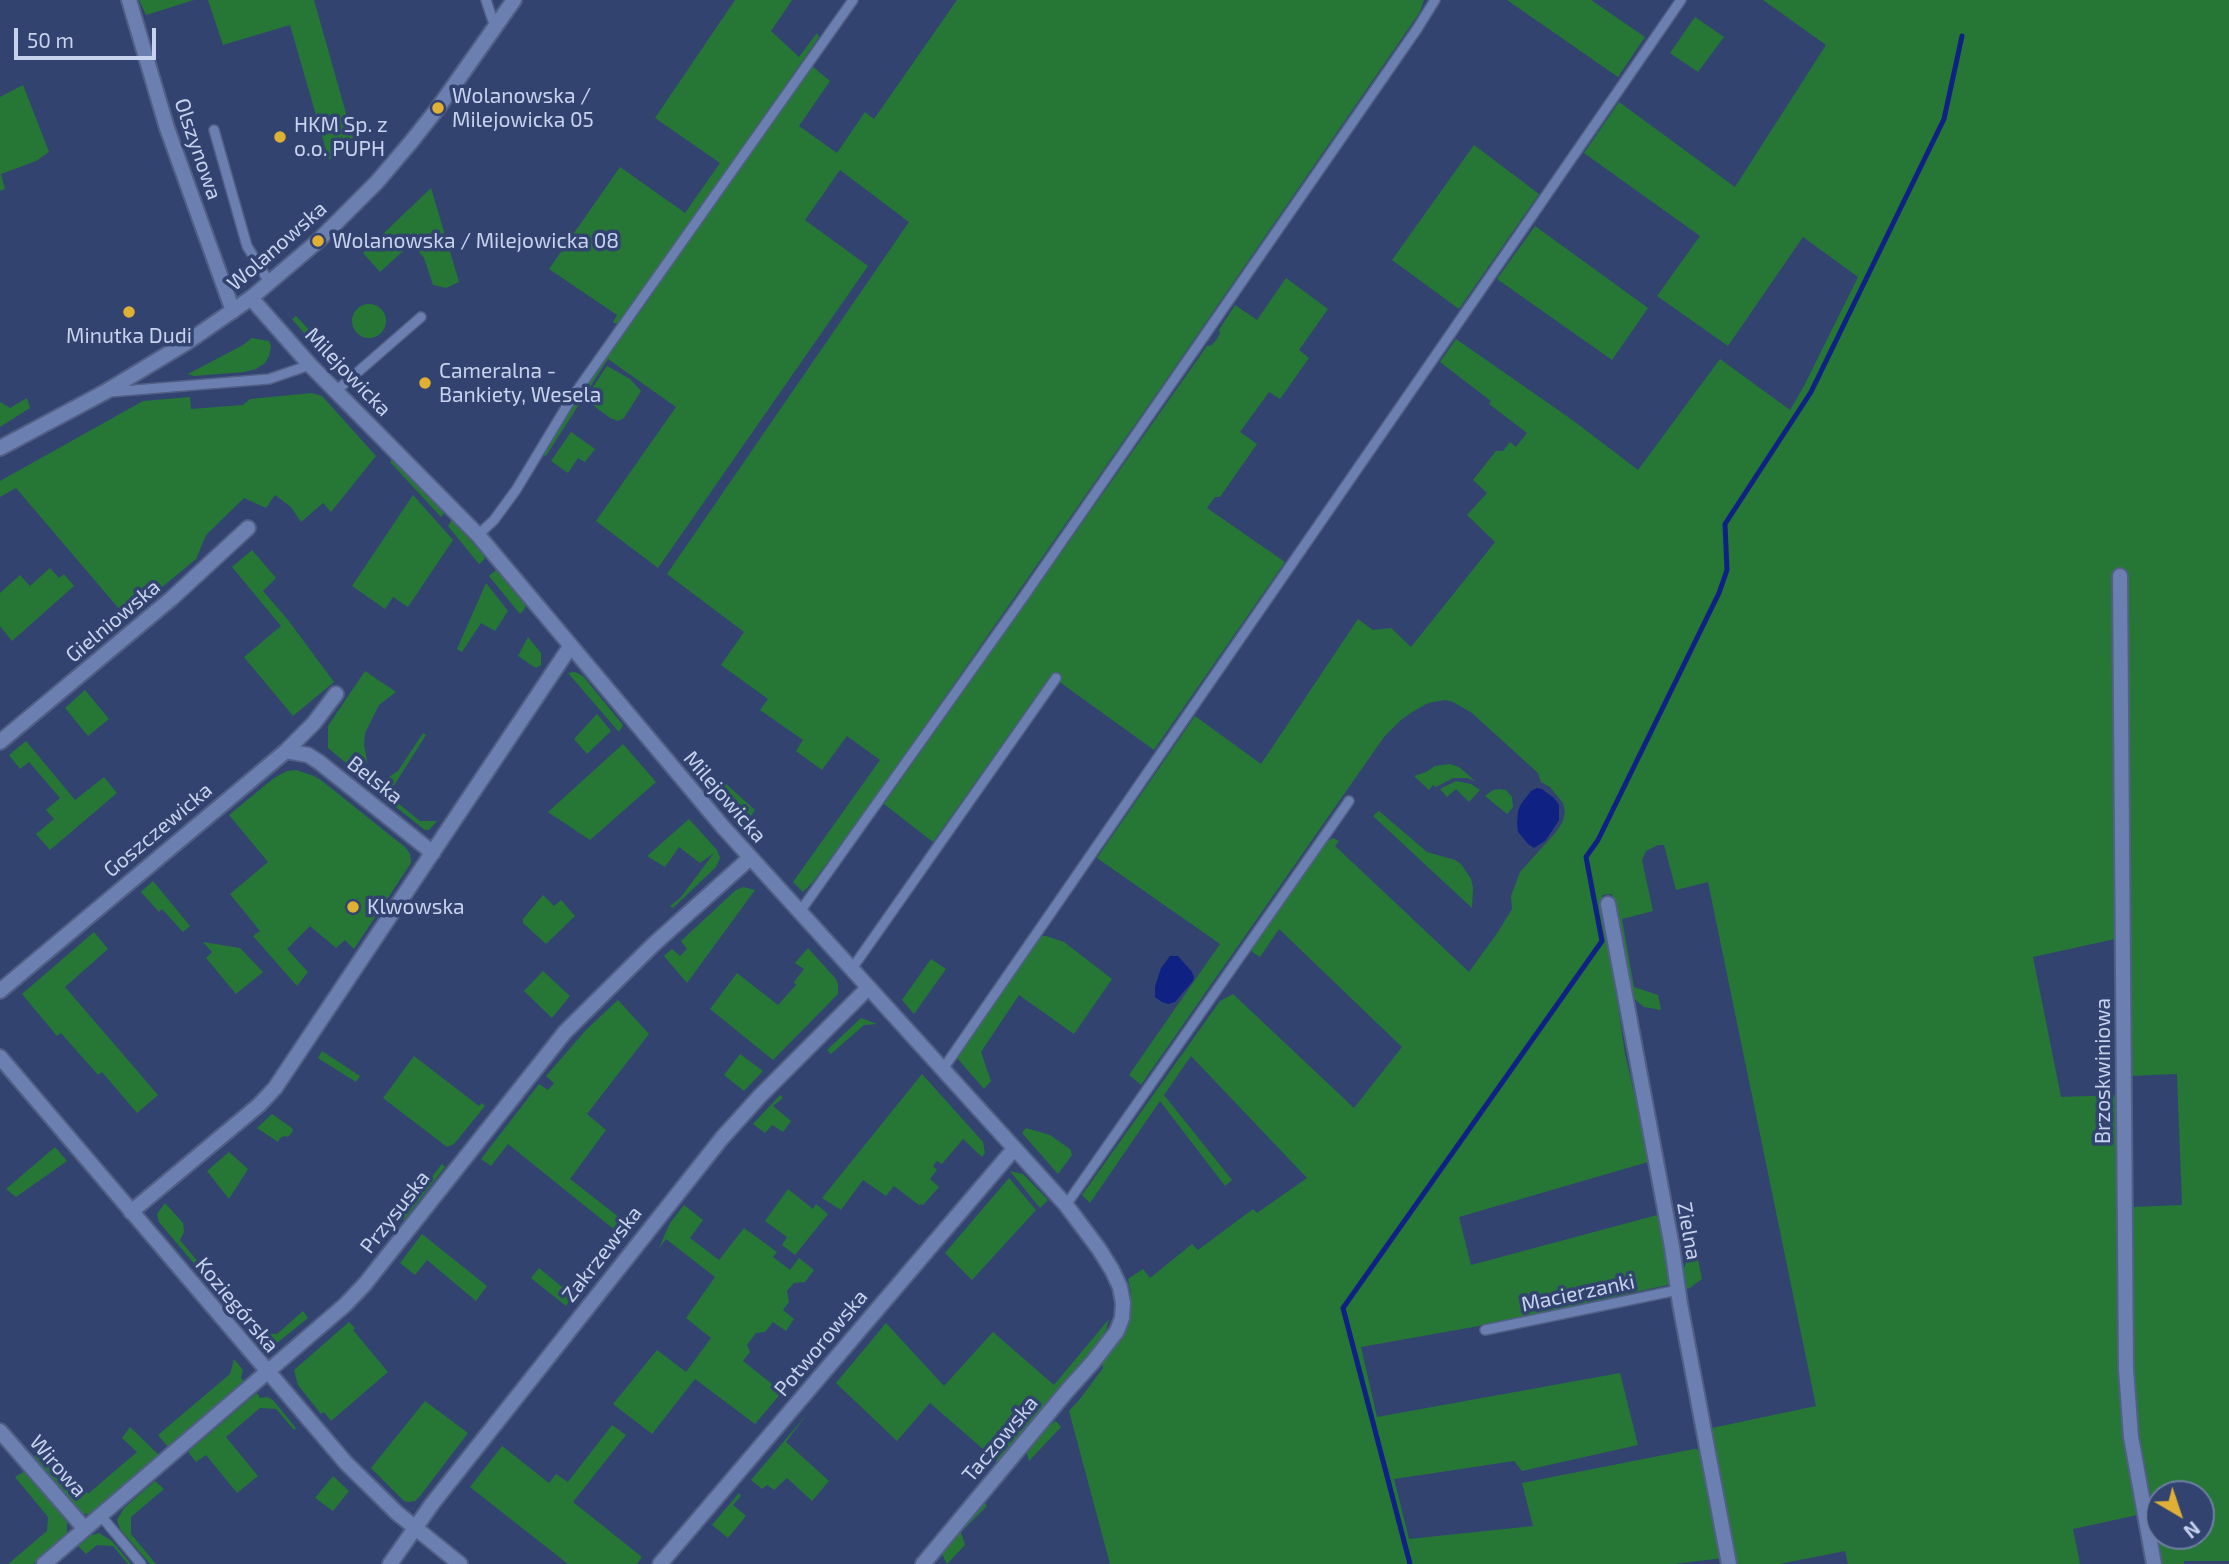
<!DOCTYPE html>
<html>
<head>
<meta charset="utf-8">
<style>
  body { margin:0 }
  #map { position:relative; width:2229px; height:1564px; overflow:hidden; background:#324370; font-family:"Exo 2",sans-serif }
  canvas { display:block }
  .north { position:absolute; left:2145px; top:1480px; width:70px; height:70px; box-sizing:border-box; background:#324370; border:2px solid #6e7da2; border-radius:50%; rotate:141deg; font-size:19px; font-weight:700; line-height:28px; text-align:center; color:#c7d3ee }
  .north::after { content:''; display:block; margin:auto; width:24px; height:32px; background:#dfb034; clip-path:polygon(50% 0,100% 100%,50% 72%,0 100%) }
  .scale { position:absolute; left:14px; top:28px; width:142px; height:32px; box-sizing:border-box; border:4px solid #c7d3ee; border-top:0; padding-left:9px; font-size:21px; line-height:24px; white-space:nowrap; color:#c7d3ee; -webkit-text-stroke:5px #324370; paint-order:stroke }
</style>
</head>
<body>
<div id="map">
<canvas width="2229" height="1564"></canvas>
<div class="north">N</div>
<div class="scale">50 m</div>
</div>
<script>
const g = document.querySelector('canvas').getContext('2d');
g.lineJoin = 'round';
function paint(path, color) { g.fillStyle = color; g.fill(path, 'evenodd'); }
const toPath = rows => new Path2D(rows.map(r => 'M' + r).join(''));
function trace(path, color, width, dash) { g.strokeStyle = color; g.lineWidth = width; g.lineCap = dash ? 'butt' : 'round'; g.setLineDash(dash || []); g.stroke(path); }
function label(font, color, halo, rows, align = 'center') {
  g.font = font + ' "Exo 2",sans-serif'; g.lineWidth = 7; g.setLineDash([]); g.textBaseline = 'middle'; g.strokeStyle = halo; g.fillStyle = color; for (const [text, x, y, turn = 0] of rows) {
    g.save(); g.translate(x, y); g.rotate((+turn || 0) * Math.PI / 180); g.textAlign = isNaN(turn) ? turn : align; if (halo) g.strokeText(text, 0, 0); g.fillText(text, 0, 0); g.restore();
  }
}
paint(toPath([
  [139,0,194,0,146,15],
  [208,0,314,0,353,138,342,146,329,160,290,25,223,45],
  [735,0,792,0,771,31,799,57,817,33,819,37,618,325,613,322,617,315,549,269,620,167,685,213,720,163,655,118],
  [957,0,1424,0,1420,12,1166,380,875,797,813,882,803,892,793,882,880,760,847,736,822,770,796,751,803,740,760,710,768,699,721,665,744,632,667,574,909,222,840,170,805,220,868,266,658,568,596,521,676,407,608,359,546,456,543,455,590,379,645,305,713,204,812,66,830,81,799,126,837,153,865,112,874,119],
  [1507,0,1591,0,1645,37,1618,77],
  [1763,0,2229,0,2229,1561,2184,1561,2184,1564,2162,1564,2145,1464,2135,1466,2142,1514,2073,1529,2080,1564,1848,1564,1845,1551,1779,1564,1737,1564,1712,1428,1816,1406,1708,882,1676,890,1664,845,1658,845,1646,851,1642,860,1653,911,1622,919,1634,987,1658,995,1661,1010,1644,1007,1632,997,1612,894,1602,895,1625,1054,1649,1156,1648,1162,1459,1217,1471,1265,1661,1214,1672,1284,1490,1324,1361,1347,1377,1417,1620,1373,1638,1445,1522,1471,1514,1461,1394,1479,1409,1539,1533,1526,1522,1483,1694,1449,1702,1450,1723,1558,1674,1564,1110,1564,1069,1411,1080,1399,1103,1368,1102,1364,1119,1342,1125,1329,1130,1307,1131,1293,1128,1279,1143,1269,1150,1278,1192,1244,1198,1250,1253,1209,1257,1213,1307,1178,1191,1056,1164,1095,1232,1180,1225,1186,1160,1101,1090,1203,1082,1195,1220,1001,1233,994,1354,1108,1402,1047,1279,929,1260,957,1252,952,1252,947,1324,843,1333,838,1339,841,1335,846,1469,972,1498,932,1512,909,1511,896,1520,872,1557,831,1563,821,1565,812,1563,803,1550,787,1541,782,1538,773,1472,713,1453,702,1445,700,1428,703,1414,711,1402,719,1384,737,1141,1085,1129,1075,1220,944,1097,858,1195,716,1261,764,1358,619,1373,630,1391,628,1411,647,1495,542,1467,515,1487,493,1473,480,1496,451,1503,451,1510,442,1516,447,1527,433,1489,404,1491,401,1440,362,1456,339,1571,419,1638,470,1720,359,1790,410,1804,386,1858,277,1803,237,1728,346,1657,296,1700,236,1584,153,1619,102,1735,187,1826,45],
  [2124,569,2124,886,2114,570],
  [2115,939,2128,1076,2177,1074,2182,1205,2133,1207,2129,1103,2118,1095,2061,1097,2033,957],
  [2159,1494,2201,1494,2201,1536,2159,1536],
  [1695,17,1724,37,1698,72,1670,53],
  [23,85,49,152,36,161,1,174,5,189,0,191,0,97],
  [1474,145,1539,194,1459,309,1392,260],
  [431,188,459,282,446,288,433,285,424,258,412,243,380,272,363,253],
  [1535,226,1648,308,1612,360,1497,279],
  [1286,278,1328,309,1299,350,1309,358,1280,399,1269,392,1240,432,1257,444,1220,497,1215,497,1207,508,1285,562,1154,750,1061,683,1054,675,1049,678,933,842,884,804,1207,346,1212,345,1217,339,1220,333,1219,330,1235,305,1257,320],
  '352 321a17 17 0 1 1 34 0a17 17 0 1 1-34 0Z',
  [296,316,347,370,341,373,334,368,292,319],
  [252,338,269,341,271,346,269,356,265,363,256,369,244,372,194,376,188,374,243,345],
  [607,366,630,379,641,391,624,418,618,421,610,418,590,403,593,387],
  [312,393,322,396,376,456,331,512,323,503,301,522,291,507,275,495,266,508,244,498,206,535,196,559,126,617,16,488,0,497,0,481,143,401,190,397,191,409,243,405,250,399],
  [27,398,30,408,0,427,0,402,10,408],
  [571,432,595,449,585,462,578,458,568,473,551,461],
  [393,459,445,512,441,517,390,462],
  [413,495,453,540,408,607,393,597,385,609,352,586],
  [452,520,485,556,484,560,479,564,448,526],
  [252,550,276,578,263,591,288,620,334,682,293,716,244,657,281,626,232,567],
  [50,568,59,578,64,574,74,586,12,641,0,626,0,593,20,575,30,586],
  [496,570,526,605,524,610,520,614,489,576],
  [486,583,508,611,495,631,481,623,462,652,457,649],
  [528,637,541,653,541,665,536,668,518,656],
  [365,671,396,692,379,705,365,733,364,745,367,760,362,776,328,748,328,726],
  [575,672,583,676,623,725,619,732,568,673],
  [85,690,109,719,88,736,65,708],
  [597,714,611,731,587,754,574,739],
  [423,733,426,735,388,795,420,821,437,821,429,830,425,830,372,788,398,771],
  [26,741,75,800,104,777,117,793,50,850,36,834,54,819,46,810,60,798,29,762,20,769,9,755],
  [623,744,656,782,590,840,548,812],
  [1450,764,1459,767,1475,781,1467,778,1453,778,1436,787,1433,785,1429,790,1414,776,1426,772,1435,766],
  [296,770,314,776,322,781,406,848,410,854,411,863,354,949,345,940,336,948,310,926,287,949,308,972,297,986,253,936,260,931,230,894,268,862,229,815,274,778,287,771],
  [1456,781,1471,784,1480,790,1469,802,1456,789,1447,797,1440,789],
  [725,783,755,810,743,827,714,794],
  [1499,789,1506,790,1512,797,1513,807,1507,814,1485,796,1493,790],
  [1379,811,1427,852,1455,860,1461,864,1471,879,1473,888,1472,908,1373,816],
  [689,819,717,850,720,858,716,867,673,908,670,906,681,897,714,853,700,863,679,847,665,867,647,856],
  [153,881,190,926,183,932,162,909,159,912,141,892],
  [743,887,755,890,687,983,664,956,672,949,680,956,687,949,681,941,736,890],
  [543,895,554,906,561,900,575,916,546,944,523,923,523,919],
  [94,932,108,949,65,987,158,1095,137,1113,102,1072,98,1075,61,1033,57,1036,22,994],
  [1041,936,1046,936,1064,942,1112,979,1074,1034,1019,995,981,1052,991,1081,984,1089,957,1058],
  [203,942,240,948,263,972,236,994,206,958,212,952],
  [808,948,836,979,838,984,838,994,773,1060,710,1009,737,973,778,1005,796,985,794,982,804,969,795,963],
  [931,959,946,969,914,1014,902,1000],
  [543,971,570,996,552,1018,524,991],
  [618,1000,649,1034,587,1114,606,1130,570,1179,629,1225,621,1235,508,1144,491,1166,481,1159,539,1084,548,1090,554,1083,546,1076,586,1030],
  [861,1018,877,1024,864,1025,831,1054,827,1050],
  [322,1051,360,1076,356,1082,318,1058],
  [740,1054,763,1071,744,1091,724,1075],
  [414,1056,479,1106,482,1103,485,1106,454,1144,447,1147,383,1098],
  [922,1074,983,1142,985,1153,982,1157,963,1139,942,1164,937,1161,933,1166,937,1170,930,1179,939,1187,923,1205,921,1204,919,1205,894,1186,886,1196,863,1180,841,1210,822,1198],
  [780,1095,783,1098,773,1106,791,1121,783,1132,772,1125,765,1133,753,1124],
  [272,1114,292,1128,293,1131,288,1137,285,1136,280,1138,278,1142,257,1128],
  [1026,1128,1050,1135,1070,1149,1072,1155,1058,1174,1022,1133],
  [55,1147,67,1161,16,1197,6,1189],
  [229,1152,248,1169,229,1199,207,1171],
  [442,1164,445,1167,404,1220,399,1218],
  [1010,1171,1023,1174,1048,1200,1040,1208],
  [1009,1178,1036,1210,972,1280,945,1253],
  [788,1189,813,1209,816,1204,828,1214,795,1255,782,1245,787,1237,765,1221],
  [165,1203,183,1223,184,1232,180,1240,199,1263,196,1266,159,1222,157,1214],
  [684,1205,703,1220,690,1238,719,1260,744,1228,777,1252,773,1257,790,1270,799,1258,814,1270,805,1282,794,1283,787,1291,789,1302,783,1310,794,1319,786,1331,773,1322,765,1332,756,1333,747,1345,750,1352,743,1361,782,1392,755,1424,695,1379,652,1434,613,1404,657,1350,686,1372,711,1338,686,1318,715,1277,666,1239,659,1248,670,1223],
  [422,1234,487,1286,476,1301,427,1260,415,1275,400,1263],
  [1696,1250,1702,1279,1688,1289,1683,1288,1684,1268,1688,1258],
  [539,1268,573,1296,566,1306,531,1278],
  [303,1311,308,1318,272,1347,263,1345,247,1326,250,1324,258,1334,277,1334],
  [1109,1319,1106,1330,1099,1342,998,1462,930,1403,897,1441,836,1383,886,1323,944,1386,993,1332,1054,1385],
  [349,1322,355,1328,353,1330,388,1372,331,1421,324,1412,321,1414,298,1385,294,1370],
  [234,1359,243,1370,241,1378,245,1383,169,1448,158,1435,230,1374],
  [257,1393,260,1398,267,1397,273,1400,296,1428,294,1430,276,1409,260,1408,226,1437,258,1476,237,1493,206,1455,196,1462,188,1452],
  [425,1401,468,1433,420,1496,415,1501,409,1502,404,1501,371,1468],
  [808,1413,786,1442,829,1481,812,1501,787,1478,774,1490,767,1485,762,1489,751,1480],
  [1056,1421,1061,1427,1029,1461,1026,1450,1043,1429],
  [612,1425,626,1435,573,1502,642,1557,637,1564,568,1564,470,1487,502,1446,549,1483,556,1474,568,1482],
  [130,1427,160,1456,90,1515,82,1513,34,1456,39,1452,72,1491,89,1493,137,1452,122,1438],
  [25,1471,67,1522,67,1533,33,1564,8,1564,47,1531,48,1517,15,1477],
  [333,1476,349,1491,333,1511,315,1498],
  [155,1481,164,1489,131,1517,131,1534,156,1564,150,1564,120,1529,117,1520,124,1508],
  [739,1493,741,1496,733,1505,746,1516,728,1538,712,1525],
  [983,1501,987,1506,961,1532,965,1545,947,1564,941,1552],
  [99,1533,112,1541,131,1564,128,1564,113,1546,97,1545,86,1554,78,1546,92,1535]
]), '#267736');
paint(toPath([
  [1537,788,1542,789,1554,798,1559,805,1559,820,1552,831,1545,841,1534,848,1528,844,1518,832,1517,824,1518,811,1521,804,1531,791],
  [1170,956,1178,956,1192,972,1194,977,1193,981,1175,1002,1168,1004,1162,1002,1155,997,1155,987,1161,968]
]), '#102184');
trace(toPath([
  [1410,1564,1343,1308,1602,941,1586,857,1598,840,1719,593,1727,570,1725,524,1811,392,1944,119,1962,36]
]), '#102184', 5);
const service = toPath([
  [486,0,495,27],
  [214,130,247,246,269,282],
  [336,391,421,317],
  [110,392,269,379,310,365],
  [478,535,494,520,516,490,571,399,853,0],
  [799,913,1022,599,1417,29,1435,0],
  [851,970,1056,678],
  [943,1069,1681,0],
  [1066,1205,1349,801],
  [1485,1330,1678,1290],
  [101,1516,141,1564]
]);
const minor = toPath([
  [129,0,167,128,233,311],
  [251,298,310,365,478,535,723,827,1066,1205,1099,1249,1112,1270,1120,1287,1123,1303,1122,1318,1117,1331,1093,1362,1067,1391,923,1564],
  [2120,576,2126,1369,2131,1437,2154,1564],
  [0,742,171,599,248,528],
  [286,751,308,755,319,762,433,853],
  [1608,904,1672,1247,1680,1304,1729,1564],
  [0,991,286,751,314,723,336,694],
  [0,1057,346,1463,397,1513,460,1564],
  [131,1212,259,1105,275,1088,570,647],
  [0,1431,85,1529],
  [44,1564,345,1305,365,1284,565,1032,654,944,750,858],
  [390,1564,432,1504,722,1138,760,1096,868,988],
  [660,1564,1014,1149]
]);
const tertiary = toPath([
  [0,448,105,392,186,343,251,298,318,241,377,182,411,142,438,108,514,0]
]);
trace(service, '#515f85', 12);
trace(minor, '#515f85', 18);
trace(tertiary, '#515f85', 18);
trace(service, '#6b7fb0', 9);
trace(minor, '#6b7fb0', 14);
trace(tertiary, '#6b7fb0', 14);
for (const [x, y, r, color] of [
  [438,108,7,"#dfb034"],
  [280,137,7,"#dfb034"],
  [318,241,7,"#dfb034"],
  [129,312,7,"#dfb034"],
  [425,383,7,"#dfb034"],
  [353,907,7,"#dfb034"]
]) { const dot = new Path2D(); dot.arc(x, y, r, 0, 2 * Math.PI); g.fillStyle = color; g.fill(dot); trace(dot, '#324370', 2.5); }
label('21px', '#c7d3ee', '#324370', [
  ["Wolanowska /",452,96],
  ["Milejowicka 05",452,120],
  ["HKM Sp. z",294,125],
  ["o.o. PUPH",294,149],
  ["Wolanowska / Milejowicka 08",332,241],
  ["Minutka Dudi",129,336,"center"],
  ["Cameralna -",439,371],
  ["Bankiety, Wesela",439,395],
  ["Klwowska",367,907]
], 'left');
label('21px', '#c7d3ee', '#324370', [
  ["Olszynowa",198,149,71],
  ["Wolanowska",277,246,-41],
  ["Milejowicka",348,372,46],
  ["Gielniowska",113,621,-40],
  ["Belska",375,780,38],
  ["Milejowicka",725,797,49],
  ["Goszczewicka",158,830,-40],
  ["Brzoskwiniowa",2103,1071,-90],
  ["Przysuska",395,1212,-52],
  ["Zielna",1689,1231,80],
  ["Zakrzewska",602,1254,-52],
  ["Macierzanki",1578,1293,-12],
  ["Koziegórska",237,1305,50],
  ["Potworowska",821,1343,-50],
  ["Taczowska",1000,1439,-50],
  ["Wirowa",58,1466,49]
]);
</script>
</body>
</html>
